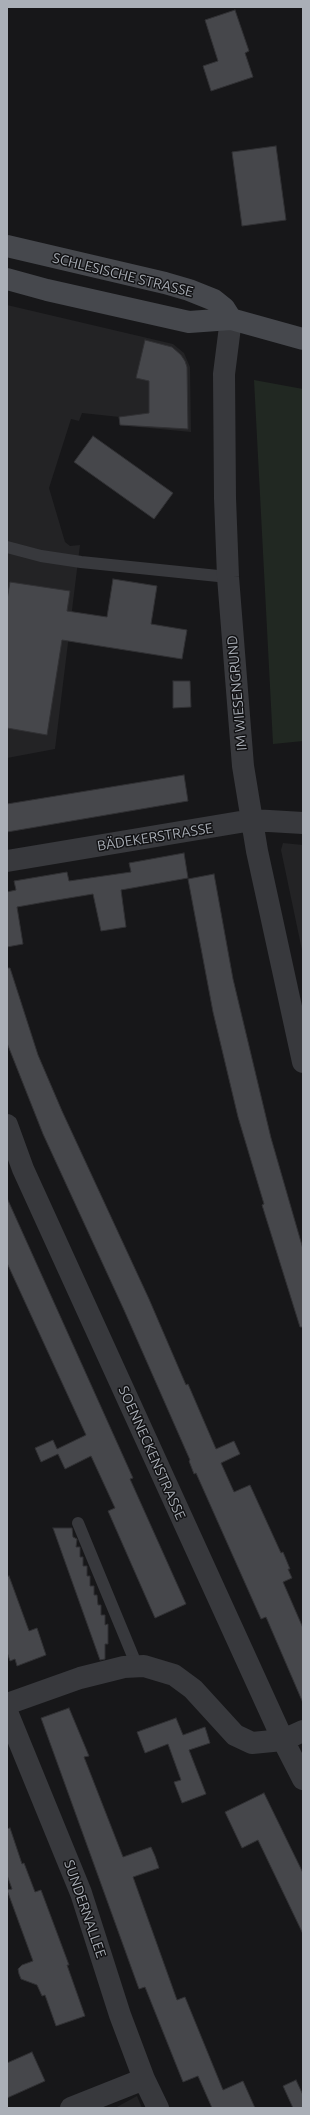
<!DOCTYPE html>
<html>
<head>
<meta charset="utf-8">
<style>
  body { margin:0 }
  #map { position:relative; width:310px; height:2115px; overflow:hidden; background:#171719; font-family:Ubuntu,sans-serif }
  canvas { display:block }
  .frame { position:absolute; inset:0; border:8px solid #aaafb7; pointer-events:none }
</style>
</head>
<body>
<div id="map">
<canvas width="310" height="2115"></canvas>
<div class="frame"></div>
</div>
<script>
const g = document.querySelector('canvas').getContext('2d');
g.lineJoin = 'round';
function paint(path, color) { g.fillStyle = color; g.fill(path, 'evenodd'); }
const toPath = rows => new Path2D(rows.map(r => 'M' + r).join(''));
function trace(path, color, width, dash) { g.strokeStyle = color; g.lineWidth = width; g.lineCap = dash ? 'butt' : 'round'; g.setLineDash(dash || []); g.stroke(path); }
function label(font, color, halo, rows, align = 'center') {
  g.font = font + ' Ubuntu,sans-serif'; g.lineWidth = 3; g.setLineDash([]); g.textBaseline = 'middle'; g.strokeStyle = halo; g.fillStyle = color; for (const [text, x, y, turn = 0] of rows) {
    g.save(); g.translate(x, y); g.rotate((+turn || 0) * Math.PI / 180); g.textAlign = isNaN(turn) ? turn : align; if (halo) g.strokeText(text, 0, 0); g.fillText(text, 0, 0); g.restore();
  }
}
paint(toPath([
  [7,305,173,344,184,353,190,367,191,432,128,426,129,418,82,413,79,421,71,419,49,488,65,542,70,546,80,545,55,749,7,758],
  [283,843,303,845,303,955,281,850],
  [137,2096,142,2108,115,2108]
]), '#232325');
paint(toPath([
  [254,380,303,389,303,741,273,744]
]), '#212822');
const building = toPath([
  [235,10,249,51,245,53,253,77,211,91,203,66,218,61,205,20,235,10],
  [276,146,286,220,242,226,232,152,276,146],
  [145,340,172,347,181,355,185,361,187,367,188,429,120,425,119,417,149,413,149,381,136,378,145,340],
  [93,436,173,493,154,519,74,462,93,436],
  [113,579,157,586,151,624,187,630,182,659,62,640,47,735,7,728,7,600,10,582,70,591,67,611,107,617,113,579],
  [173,681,190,681,191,707,173,708,173,681],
  [184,775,188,801,7,832,7,804,184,775],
  [184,853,188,878,121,890,126,927,101,931,93,894,45,902,17,907,23,944,7,947,7,892,16,890,14,881,67,872,69,881,131,872,129,863,184,853],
  [214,874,233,979,271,1138,303,1249,303,1327,300,1327,262,1205,264,1204,238,1117,213,1012,188,879,214,874],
  [7,968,10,968,38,1055,62,1111,149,1299,186,1385,188,1384,216,1449,234,1441,240,1454,221,1463,234,1492,250,1485,281,1553,283,1552,290,1569,288,1569,292,1578,283,1582,303,1628,303,1703,266,1617,261,1619,196,1473,194,1474,189,1461,190,1460,124,1310,43,1134,7,1043,7,968],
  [7,1198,133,1478,130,1479,186,1604,155,1618,108,1511,115,1508,91,1456,65,1469,58,1454,41,1462,35,1448,53,1440,57,1449,86,1435,7,1263,7,1198],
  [53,1528,72,1528,73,1537,77,1539,76,1547,80,1547,80,1557,83,1557,83,1566,87,1566,87,1576,90,1576,90,1586,94,1586,94,1595,97,1595,98,1605,101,1605,101,1615,105,1615,105,1625,108,1624,108,1644,105,1644,105,1659,100,1660,53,1528],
  [9,1576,29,1631,37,1628,46,1655,17,1666,15,1659,10,1661,7,1652,7,1577,9,1576],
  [69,1708,89,1756,84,1757,123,1857,151,1847,155,1856,159,1868,133,1877,177,2000,185,1997,223,2090,243,2081,255,2108,212,2108,198,2076,183,2082,145,1987,139,1989,41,1718,69,1708],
  [176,1718,183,1735,205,1727,210,1743,189,1750,206,1794,182,1803,174,1782,181,1780,168,1744,145,1753,137,1732,176,1718],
  [264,1793,303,1873,303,1934,258,1840,242,1848,225,1812,264,1793],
  [10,1828,22,1864,24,1863,35,1892,41,1890,69,1965,67,1965,85,2016,56,2026,45,1995,42,1996,37,1985,21,1979,19,1974,18,1969,22,1965,33,1961,7,1890,12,1889,7,1875,7,1829,10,1828],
  [32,2052,45,2081,7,2098,7,2063,32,2052],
  [296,2080,303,2095,303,2108,293,2108,283,2086,296,2080]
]);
paint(building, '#46474b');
trace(building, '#313134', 1);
trace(toPath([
  [7,547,41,556,81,562,228,577],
  [78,1523,137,1666]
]), '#38393d', 12);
trace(toPath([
  [231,319,224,374,225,498,228,577,243,766,257,851,303,1062],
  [7,861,252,820,303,823],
  [7,1125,23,1169,283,1740,303,1779],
  [7,1704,80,1678,124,1667,144,1666,174,1675,193,1689,235,1735,252,1743,283,1740,303,1731],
  [7,1712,81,1893,120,2015,144,2079,158,2108],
  [71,2108,144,2079]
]), '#38393d', 22);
trace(toPath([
  [7,246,165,283,189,290,214,300,224,308,231,319],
  [7,279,47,290,189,322,231,319,303,339]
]), '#46484d', 22);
label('14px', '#aaafb7', '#121214', [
  ["SCHLESISCHE STRASSE",123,275,14],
  ["IM WIESENGRUND",237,693,-95],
  ["BÄDEKERSTRASSE",155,837,-9],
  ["SOENNECKENSTRASSE",152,1453,66],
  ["SUNDERNALLEE",85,1909,71]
]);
</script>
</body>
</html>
